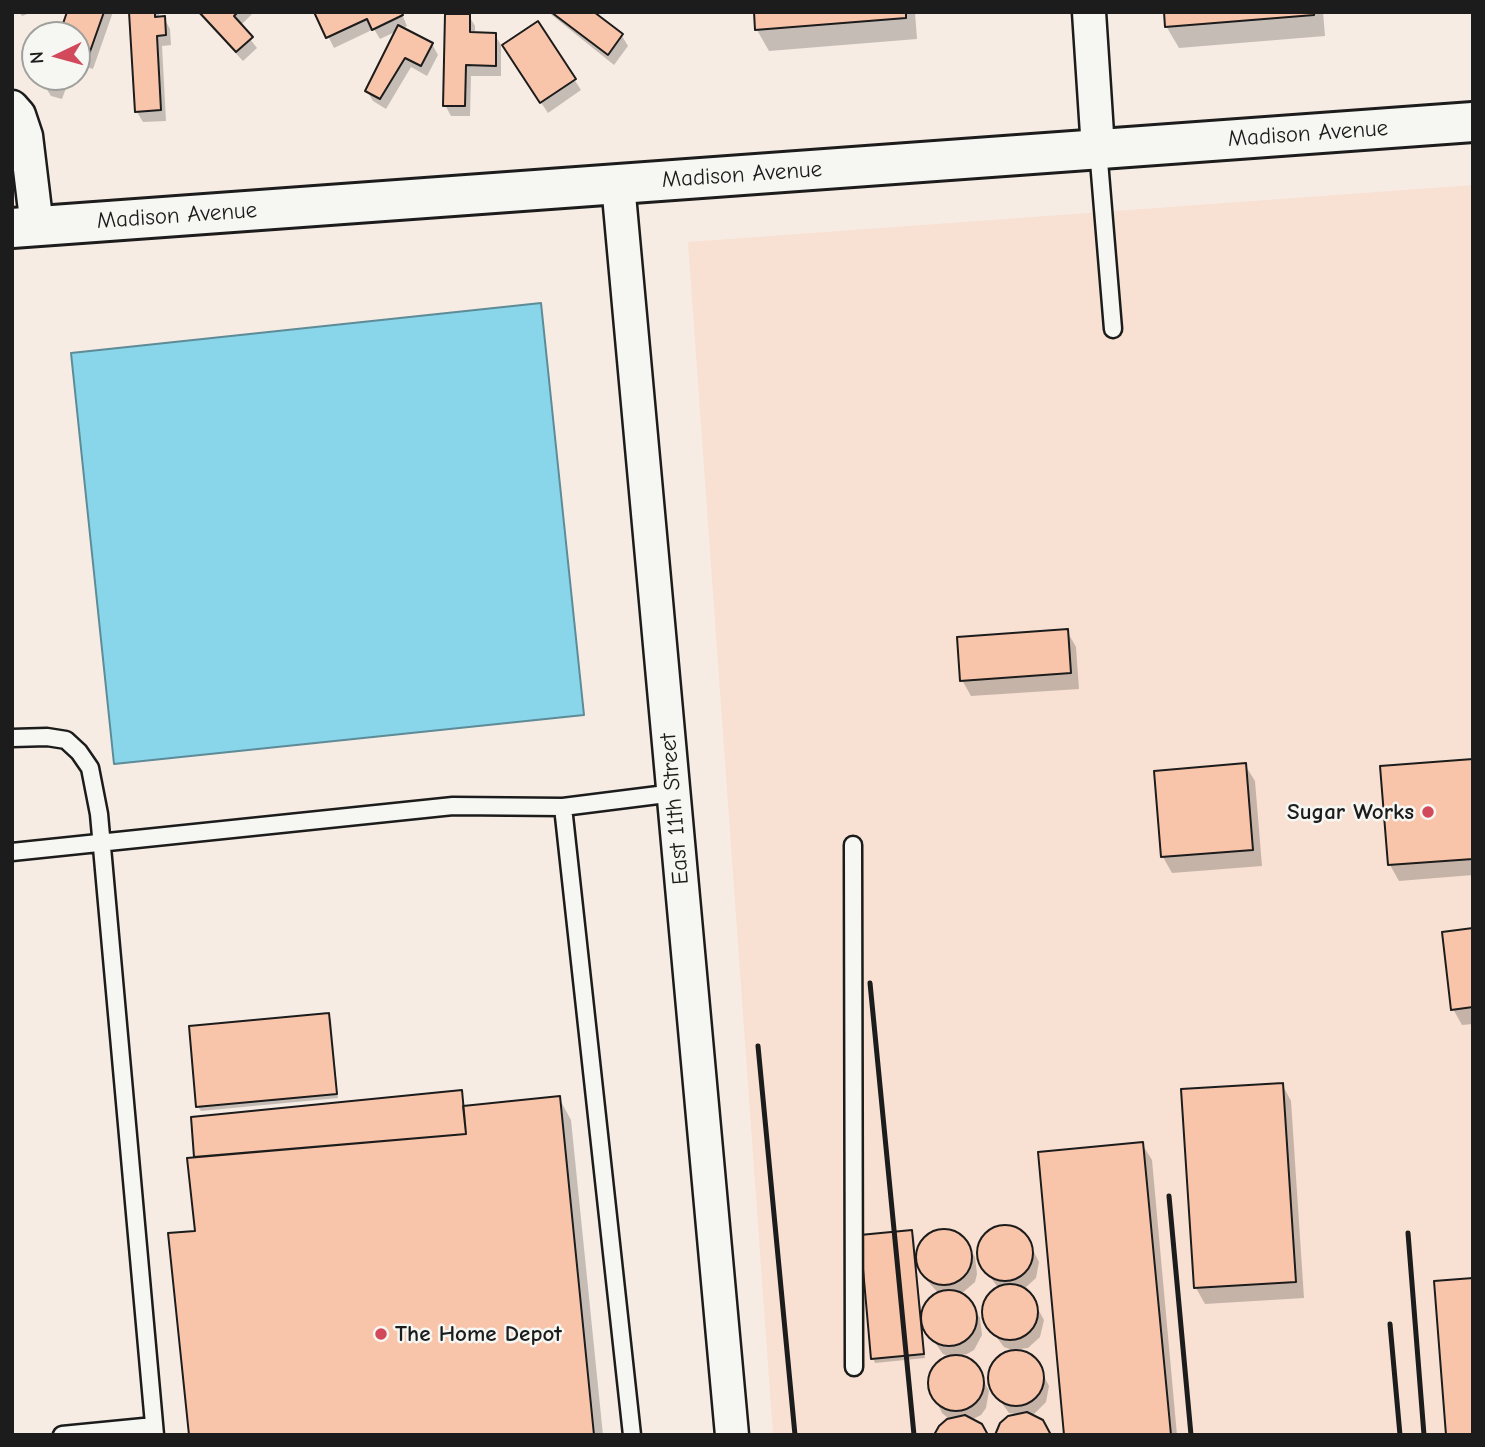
<!DOCTYPE html>
<html>
<head>
<meta charset="utf-8">
<style>
  body { margin:0 }
  #map { position:relative; width:1485px; height:1447px; overflow:hidden; background:#f7ece4; font-family:"Comic Neue",sans-serif }
  canvas { display:block }
  .frame { position:absolute; inset:0; border:14px solid #1c1c1c; pointer-events:none }
  .north { position:absolute; left:21px; top:21px; width:70px; height:70px; box-sizing:border-box; background:#f6f6f2; border:2px solid #9f9f9c; border-radius:50%; rotate:265deg; font-size:19px; font-weight:700; line-height:28px; text-align:center; color:#1c1c1c }
  .north::after { content:''; display:block; margin:auto; width:24px; height:32px; background:#d1495b; clip-path:polygon(50% 0,100% 100%,50% 72%,0 100%) }
</style>
</head>
<body>
<div id="map">
<canvas width="1485" height="1447"></canvas>
<div class="frame"></div>
<div class="north">N</div>
</div>
<script>
const g = document.querySelector('canvas').getContext('2d');
g.lineJoin = 'round';
function paint(path, color) { g.fillStyle = color; g.fill(path, 'evenodd'); }
const toPath = rows => new Path2D(rows.map(r => 'M' + r).join(''));
function trace(path, color, width, dash) { g.strokeStyle = color; g.lineWidth = width; g.lineCap = dash ? 'butt' : 'round'; g.setLineDash(dash || []); g.stroke(path); }
function label(font, color, halo, rows, align = 'center') {
  g.font = font + ' "Comic Neue",sans-serif'; g.lineWidth = 5; g.setLineDash([]); g.textBaseline = 'middle'; g.strokeStyle = halo; g.fillStyle = color; for (const [text, x, y, turn = 0] of rows) {
    g.save(); g.translate(x, y); g.rotate((+turn || 0) * Math.PI / 180); g.textAlign = isNaN(turn) ? turn : align; if (halo) g.strokeText(text, 0, 0); g.fillText(text, 0, 0); g.restore();
  }
}
paint(toPath([
  [1473,185,1473,1435,773,1435,688,242]
]), '#f8e0d3');
const water = toPath([
  [541,303,584,715,114,764,71,353,541,303]
]);
paint(water, '#89d5e9');
trace(water, '#5d8b97', 2);
paint(toPath([
  [19,12,33,12,22,16],
  [69,12,113,12,93,69,77,64,77,35,61,35],
  [131,12,159,12,159,18,164,18,170,29,171,45,162,46,166,121,143,122,137,112],
  [197,12,254,12,240,26,257,48,243,61],
  [316,12,401,12,407,26,402,29,432,44,438,55,427,76,411,67,386,109,373,101,367,91,397,31,380,39,374,29,334,48],
  [548,12,591,12,622,36,628,46,614,65],
  [756,12,915,12,917,39,769,51,757,30],
  [1165,12,1323,12,1325,36,1179,48,1166,26],
  [469,16,475,26,475,34,495,35,501,45,501,76,471,76,470,116,451,116,445,105],
  [538,23,581,90,548,113,510,56],
  [47,77,70,77,62,99,51,96,44,85],
  [1067,631,1076,647,1079,689,971,696,962,680],
  [1473,761,1473,875,1399,881,1390,865],
  [1245,765,1255,781,1262,866,1172,873,1163,857],
  [1473,930,1473,1024,1462,1025,1453,1009],
  [328,1015,331,1019,338,1098,201,1111,198,1107],
  [1282,1084,1291,1101,1304,1298,1205,1304,1196,1288],
  [461,1092,464,1108,559,1098,571,1120,603,1435,190,1435,197,1232,195,1157],
  [1142,1144,1152,1160,1177,1435,1066,1435],
  [1000,1227,1018,1229,1025,1234,1039,1262,1036,1278,1024,1289,1029,1293,1044,1320,1040,1337,1028,1348,1012,1350,1028,1354,1035,1359,1049,1386,1046,1402,1032,1416,1009,1413,990,1387,990,1369,995,1361,1012,1350,1004,1347,985,1322,985,1303,989,1295,999,1289,980,1263,980,1244,984,1237],
  [938,1231,956,1233,968,1246,975,1257,977,1274,975,1282,961,1294,974,1307,980,1318,982,1335,974,1350,967,1354,953,1357,968,1360,975,1365,989,1391,986,1408,981,1415,973,1419,981,1425,949,1419,942,1413,929,1384,935,1367,941,1360,951,1357,943,1354,922,1324,925,1358,875,1363,873,1358,911,1232,914,1236,916,1260,923,1240],
  [916,1263,925,1278,939,1294,921,1313]
]), '#0003');
const building = toPath([
  [67,12,104,12,87,60,77,56,77,35,59,35,67,12],
  [129,12,155,12,155,17,165,16,166,35,157,36,161,110,135,112,129,12],
  [199,12,238,12,234,16,253,37,236,52,199,12],
  [314,12,401,12,403,15,372,30,367,19,326,38,314,12],
  [551,12,594,12,623,34,608,55,551,12],
  [754,12,906,12,906,18,755,30,754,12],
  [1164,12,1314,12,1314,15,1165,27,1164,12],
  [445,14,470,14,470,32,496,33,496,66,466,65,465,106,443,106,445,14],
  [538,21,576,79,540,103,502,45,538,21],
  [398,25,433,43,421,66,405,58,380,99,365,91,398,25],
  [45,77,61,77,56,90,43,85,45,77],
  [1068,629,1071,673,960,681,957,637,1068,629],
  [1473,759,1473,859,1388,865,1380,766,1473,759],
  [1246,763,1253,850,1161,857,1154,771,1246,763],
  [1473,928,1473,1007,1451,1010,1442,932,1473,928],
  [329,1013,337,1094,196,1107,189,1026,329,1013],
  [1283,1083,1296,1282,1194,1288,1181,1089,1283,1083],
  [462,1090,466,1134,194,1157,191,1117,462,1090],
  [560,1096,594,1435,189,1435,168,1233,195,1231,187,1158,466,1134,463,1106,560,1096],
  [1143,1142,1171,1435,1064,1435,1038,1152,1143,1142],
  '977 1253a28 28 0 1 1 56 0a28 28 0 1 1-56 0Z',
  '916 1257a28 28 0 1 1 56 0a28 28 0 1 1-56 0Z',
  [912,1230,924,1354,871,1359,860,1235,912,1230],
  [1473,1278,1473,1435,1446,1435,1434,1281,1473,1278],
  '982 1312a28 28 0 1 1 56 0a28 28 0 1 1-56 0Z',
  '921 1318a28 28 0 1 1 56 0a28 28 0 1 1-56 0Z',
  '988 1378a28 28 0 1 1 56 0a28 28 0 1 1-56 0Z',
  '928 1383a28 28 0 1 1 56 0a28 28 0 1 1-56 0Z',
  [1027,1412,1043,1420,1051,1435,995,1435,1000,1423,1008,1416,1027,1412],
  [965,1415,982,1424,988,1435,934,1435,939,1426,947,1419,965,1415]
]);
paint(building, '#f9c5aa');
trace(building, '#1c1c1c', 2);
const lane = toPath([
  [1098,149,1113,329],
  [12,738,47,737,66,740,79,752,90,768,99,814,155,1435],
  [563,807,632,1435],
  [853,845,854,1367],
  [12,852,453,806,563,807,674,793],
  [62,1435,154,1426]
]);
const street = toPath([
  [1089,12,1098,149],
  [12,107,19,115,26,136,37,227],
  [618,184,732,1435]
]);
const secondary = toPath([
  [12,228,1473,122]
]);
trace(lane, '#1c1c1c', 21);
trace(street, '#1c1c1c', 37);
trace(secondary, '#1c1c1c', 44);
trace(lane, '#f6f6f2', 16);
trace(street, '#f6f6f2', 32);
trace(secondary, '#f6f6f2', 38);
trace(toPath([
  [870,983,914,1435],
  [758,1046,795,1435],
  [1169,1196,1191,1435],
  [1408,1233,1424,1435],
  [1390,1324,1400,1435]
]), '#1c1c1c', 5);
for (const [x, y, r, color] of [
  [1428,812,7,"#d1495b"],
  [381,1334,7,"#d1495b"]
]) { const dot = new Path2D(); dot.arc(x, y, r, 0, 2 * Math.PI); g.fillStyle = color; g.fill(dot); trace(dot, '#f6f6f2', 2.5); }
label('23px', '#1c1c1c', '#f6f6f2', [
  ["Madison Avenue",1308,134,-4],
  ["Madison Avenue",742,175,-4],
  ["Madison Avenue",177,216,-4],
  ["East 11th Street",675,809,-95]
]);
label('bold 23px', '#1c1c1c', '#f6f6f2', [
  ["Sugar Works",1414,812],
  ["The Home Depot",395,1334,"left"]
], 'right');
</script>
</body>
</html>
